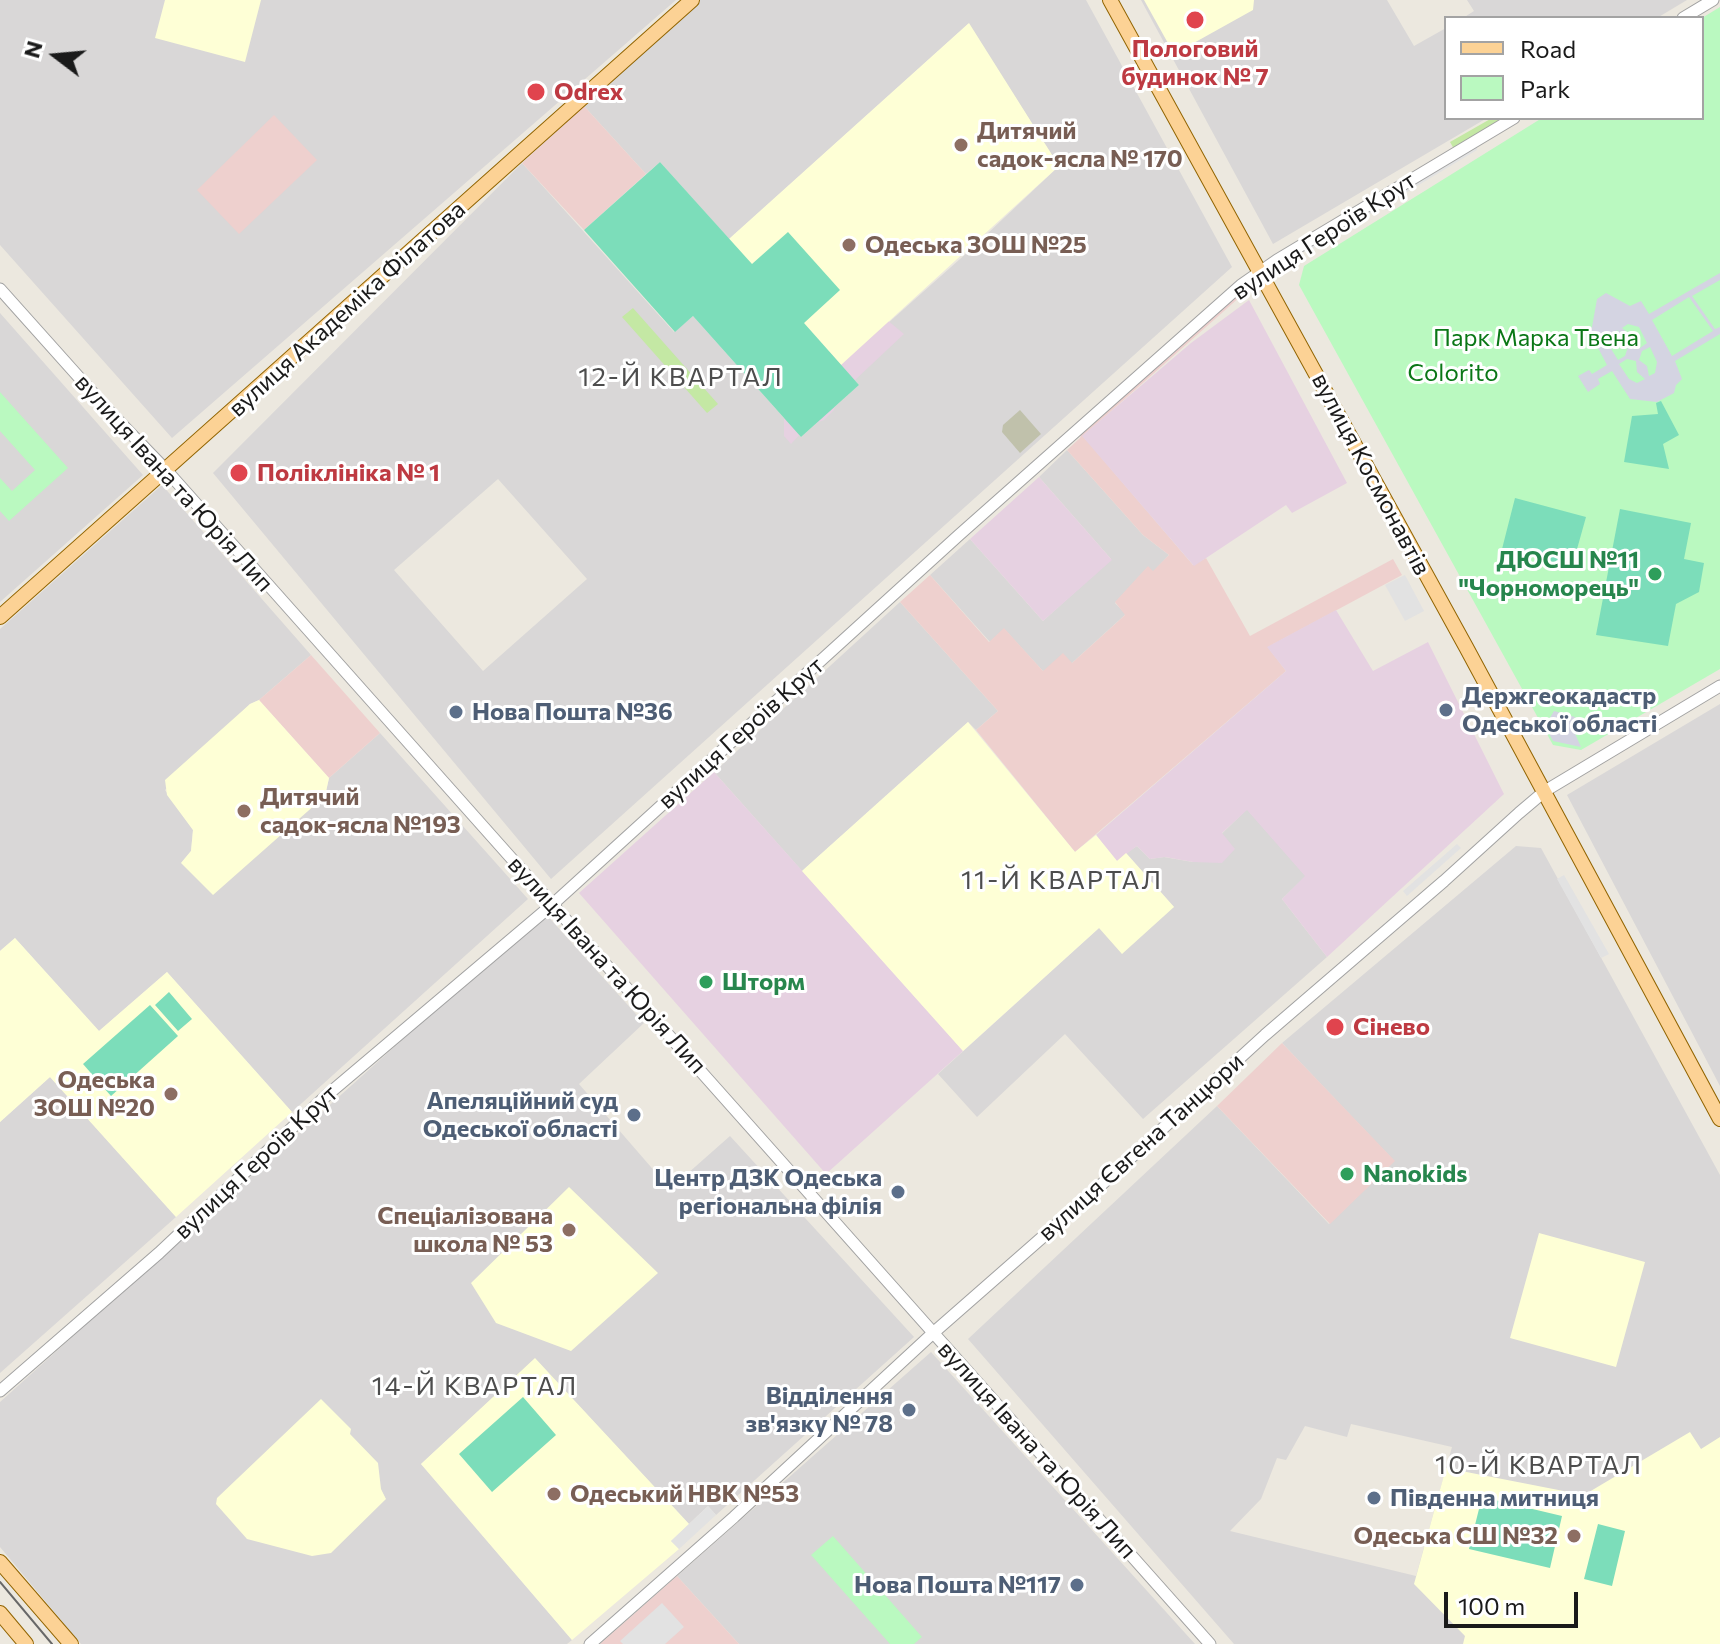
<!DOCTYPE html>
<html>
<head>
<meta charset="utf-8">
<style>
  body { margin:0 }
  #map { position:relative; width:1720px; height:1644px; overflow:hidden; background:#ece8df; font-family:Commissioner,sans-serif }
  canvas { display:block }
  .legend { position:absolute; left:1444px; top:16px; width:260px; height:104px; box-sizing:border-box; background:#fff; border:2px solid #a3a3a3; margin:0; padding:10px 14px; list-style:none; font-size:24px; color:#1a1a1a }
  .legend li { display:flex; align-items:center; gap:16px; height:40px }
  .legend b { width:40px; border:2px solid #a3a3a3 }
  .north { position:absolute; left:16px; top:16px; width:80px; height:80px; -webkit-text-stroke:6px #fff; paint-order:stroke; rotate:286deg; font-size:22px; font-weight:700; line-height:32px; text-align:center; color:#1a1a1a }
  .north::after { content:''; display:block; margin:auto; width:28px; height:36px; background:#1a1a1a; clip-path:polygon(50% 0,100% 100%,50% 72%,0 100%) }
  .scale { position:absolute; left:1444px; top:1592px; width:134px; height:36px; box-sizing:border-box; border:4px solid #1a1a1a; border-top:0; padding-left:10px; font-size:24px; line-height:28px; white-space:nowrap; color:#1a1a1a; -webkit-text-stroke:6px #fff; paint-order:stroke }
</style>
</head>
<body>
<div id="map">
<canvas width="1720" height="1644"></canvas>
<ul class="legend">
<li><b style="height:10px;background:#fcd295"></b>Road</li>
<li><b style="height:22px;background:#baf9c0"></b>Park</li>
</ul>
<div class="north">N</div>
<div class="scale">100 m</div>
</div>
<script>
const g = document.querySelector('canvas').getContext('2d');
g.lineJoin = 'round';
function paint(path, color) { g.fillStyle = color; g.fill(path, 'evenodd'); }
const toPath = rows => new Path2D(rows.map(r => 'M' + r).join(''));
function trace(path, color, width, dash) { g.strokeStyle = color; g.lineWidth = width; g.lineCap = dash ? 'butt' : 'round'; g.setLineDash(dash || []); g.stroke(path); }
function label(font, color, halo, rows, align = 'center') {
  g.font = font + ' Commissioner,sans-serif'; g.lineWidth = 6; g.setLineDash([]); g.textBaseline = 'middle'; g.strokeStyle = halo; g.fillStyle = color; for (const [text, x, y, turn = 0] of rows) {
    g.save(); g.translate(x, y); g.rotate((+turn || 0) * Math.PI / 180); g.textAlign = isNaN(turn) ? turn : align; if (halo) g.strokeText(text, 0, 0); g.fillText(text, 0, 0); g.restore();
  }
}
paint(toPath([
  [0,0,676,0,172,438,0,245],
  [697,0,1086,0,1232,267,551,879,213,473,522,163,674,332,693,316,801,437,859,385,841,365,969,251,1059,166,968,24,729,239,660,162,646,174,584,106],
  [498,479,587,579,483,671,394,570],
  [1141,0,1387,0,1414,46,1446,28,1446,118,1487,118,1273,244],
  [1467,0,1687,0,1657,18,1463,18,1474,11],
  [0,313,143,475,0,602],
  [1067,450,1143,535,1169,555,1153,572,1148,567,1115,603,1126,614,1072,663,1043,671,1004,629,990,642,930,575,970,539,1043,621,1111,559,1039,477],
  [162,485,311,655,259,700,250,704,165,790,193,830,191,851,181,863,325,796,329,778,380,733,528,899,292,1112,167,972,99,1031,15,938,0,951,0,629],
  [900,602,998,711,976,730,968,722,802,871,714,772],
  [1720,704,1720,1086,1567,795],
  [1247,809,1306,876,1282,899,1327,957,1143,1119,1065,1034,977,1117,938,1074,1099,928,1174,907,1126,853,1137,846,1150,859,1164,857,1193,862],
  [1516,846,1541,848,1720,1175,1720,1644,1234,1644,968,1339,1217,1106,1329,1224,1394,1161,1282,1043],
  [1351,1424,1452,1447,1416,1576,1230,1531,1261,1499,1277,1458,1286,1460,1305,1426,1347,1437],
  [544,912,644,1023,579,1084,670,1189,730,1136,914,1337,716,1515,708,1506,689,1524,535,1359,421,1464,572,1640,567,1644,81,1644,0,1547,0,1402],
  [50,1077,176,1217,0,1373,0,1122],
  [931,1352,1195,1644,739,1644,677,1576]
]), '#d9d7d7');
paint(toPath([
  [584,106,646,174,584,230,522,163],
  [274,115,317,160,239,234,197,190],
  [1237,295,1241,296,1083,436,1193,565,1206,558,1250,636,1393,559,1402,575,1268,647,1286,671,1075,852,976,730,998,711,900,602,930,575,989,642,1004,628,1043,671,1063,653,1072,663,1125,615,1115,602,1148,566,1153,571,1169,555,1143,535,1067,450,1080,438,1083,430],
  [311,655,380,733,329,778,259,700],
  [1282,1043,1395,1161,1330,1224,1217,1106],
  [677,1576,739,1644,600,1644]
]), '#eed0ce');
paint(toPath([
  [1249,300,1347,483,1292,513,1286,505,1194,566,1082,436,1191,343],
  [886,319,904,334,837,397,834,410,824,420,808,426,791,444,784,436,784,400,831,349],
  [1039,477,1112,560,1043,621,970,539],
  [1336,610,1373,671,1428,642,1504,794,1327,957,1282,899,1305,876,1247,810,1222,833,1235,849,1222,863,1193,862,1165,857,1150,859,1137,846,1117,861,1096,835,1286,671,1267,647],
  [714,772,963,1051,826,1174,579,893]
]), '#e6d1e1');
paint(toPath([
  [165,0,261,0,245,62,155,38],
  [1144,0,1254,0,1253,10,1174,54],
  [969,23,1059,166,841,365,729,239],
  [259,700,329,778,325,796,213,895,181,863,191,851,193,830,167,795,165,780,250,704],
  [968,722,1075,852,1096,835,1117,861,1126,853,1174,907,1122,954,1099,928,963,1051,802,871],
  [15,938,99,1031,167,972,292,1112,176,1217,50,1077,0,1122,0,951],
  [569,1187,658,1273,571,1351,496,1323,471,1283],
  [1539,1233,1645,1262,1616,1367,1510,1338],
  [535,1358,689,1524,671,1541,679,1549,572,1640,421,1464],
  [321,1399,351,1429,350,1434,378,1463,381,1489,386,1499,331,1553,312,1556,247,1539,216,1504,217,1498],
  [1690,1432,1701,1449,1720,1437,1720,1644,1463,1644,1465,1636,1414,1584,1446,1468,1584,1495]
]), '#feffd6');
paint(toPath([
  [1020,410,1041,434,1020,453,1002,432,1003,425]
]), '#c0c1ab');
paint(toPath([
  [1492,118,1498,118,1500,122,1454,149,1450,142],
  [633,308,718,404,707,413,622,317]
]), '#c4e8a4');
paint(toPath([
  [1720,7,1720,669,1581,750,1553,745,1299,285,1304,266,1542,118,1702,118,1702,18],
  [0,392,68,468,9,521,0,511,0,478,12,491,35,470,0,431],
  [833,1536,922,1637,914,1644,890,1644,811,1555]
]), '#baf9c0');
paint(toPath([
  [660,162,752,264,788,232,840,290,804,323,859,385,801,437,693,316,675,332,584,230],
  [1661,401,1679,435,1663,444,1669,469,1624,462,1632,416,1658,414,1656,403],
  [1515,498,1586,517,1572,567,1502,549],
  [1620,509,1691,523,1684,559,1704,563,1699,592,1676,604,1668,646,1596,635],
  [169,992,192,1019,178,1031,155,1005],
  [150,1005,178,1036,111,1096,83,1064],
  [523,1397,556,1435,492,1492,459,1454],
  [1482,1497,1562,1516,1550,1568,1469,1549],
  [1598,1524,1625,1531,1612,1586,1584,1579]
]), '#7cddba');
paint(toPath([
  [1477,145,1477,150,1307,252,1302,251],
  [1405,575,1424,611,1405,621,1385,585],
  [1457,844,1461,848,1407,896,1403,891],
  [1564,875,1609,954,1601,958,1557,879],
  [708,1506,716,1515,679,1549,671,1541],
  [662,1603,684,1627,665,1644,623,1644,620,1641]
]), '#e2e2e2');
paint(toPath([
  [1720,273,1720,280,1692,296,1715,329,1720,327,1720,334,1675,361,1682,379,1676,385,1674,393,1657,402,1630,399,1612,371,1598,379,1600,384,1588,392,1578,376,1589,370,1592,374,1607,365,1595,342,1589,339,1587,335,1592,327,1597,299,1606,293,1630,306,1641,301,1649,314],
  [1689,297,1713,331,1672,356,1652,320],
  [1628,324,1639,327,1647,343,1640,348,1631,345,1630,335,1622,328],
  [1618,330,1620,341,1628,347,1625,356,1618,360,1608,344,1611,334],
  [1650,347,1657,362,1655,373,1649,376,1647,366,1639,360,1642,351],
  [1627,359,1636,361,1637,372,1645,379,1637,383,1629,379,1619,364],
  [1554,711,1575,717,1573,729,1581,747,1553,741,1545,726]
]), '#d4d4e2');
const minor = toPath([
  [1683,18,1713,0],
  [0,289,110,412,167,471,1210,1644],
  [0,1391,159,1253,326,1096,553,904,959,535,1241,285,1277,260,1514,118],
  [590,1644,734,1517,932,1334,1078,1206,1265,1035,1444,881,1519,813,1545,791,1720,686]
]);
const major = toPath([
  [1110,0,1466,647,1720,1119],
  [0,617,692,0],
  [0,1562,71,1644],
  [0,1613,26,1644]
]);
trace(minor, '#a1a1a1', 13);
trace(major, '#916400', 16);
trace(minor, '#fff', 11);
trace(major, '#fcd295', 14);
trace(toPath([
  [0,1582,52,1644]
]), '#686868', 2);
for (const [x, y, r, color] of [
  [1195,20,10,"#e0444e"],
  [536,92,10,"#e0444e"],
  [961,145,8,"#8d6e63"],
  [849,245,8,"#8d6e63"],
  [239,473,10,"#e0444e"],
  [1655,574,8,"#2e9e5b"],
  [1446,710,8,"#5c6f8a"],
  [456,712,8,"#5c6f8a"],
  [244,811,8,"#8d6e63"],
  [706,982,8,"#2e9e5b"],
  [1335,1027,10,"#e0444e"],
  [171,1094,8,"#8d6e63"],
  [634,1115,8,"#5c6f8a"],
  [1347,1174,8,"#2e9e5b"],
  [898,1192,8,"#5c6f8a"],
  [569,1230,8,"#8d6e63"],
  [909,1410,8,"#5c6f8a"],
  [554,1494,8,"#8d6e63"],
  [1374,1498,8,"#5c6f8a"],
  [1574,1536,8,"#8d6e63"],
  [1077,1585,8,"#5c6f8a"]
]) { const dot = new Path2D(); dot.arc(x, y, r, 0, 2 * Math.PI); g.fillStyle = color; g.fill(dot); trace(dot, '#fff', 3); }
label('bold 24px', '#be3a42', '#fff', [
  ["Пологовий",1195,49,"center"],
  ["будинок № 7",1195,77,"center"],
  ["Odrex",554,92],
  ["Поліклініка № 1",257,473],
  ["Сінево",1353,1027]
], 'left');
label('bold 24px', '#785e54', '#fff', [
  ["Дитячий",977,131],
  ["садок-ясла № 170",977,159],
  ["Одеська ЗОШ №25",865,245],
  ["Дитячий",260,797],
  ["садок-ясла №193",260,825],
  ["Одеська",155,1080,"right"],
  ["ЗОШ №20",155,1108,"right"],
  ["Спеціалізована",553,1216,"right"],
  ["школа № 53",553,1244,"right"],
  ["Одеський НВК №53",570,1494],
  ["Одеська СШ №32",1558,1536,"right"]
], 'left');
label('24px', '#1a1a1a', '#fff', [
  ["вулиця Героїв Крут",1324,236,-33],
  ["вулиця Академіка Філатова",347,309,-42],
  ["вулиця Космонавтів",1371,474,62],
  ["вулиця Івана та Юрія Лип",174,483,48],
  ["вулиця Героїв Крут",741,733,-42],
  ["вулиця Івана та Юрія Лип",607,965,48],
  ["вулиця Євгена Танцюри",1141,1147,-42],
  ["вулиця Героїв Крут",256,1162,-43],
  ["вулиця Івана та Юрія Лип",1037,1450,48]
]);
label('24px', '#0a7716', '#fff', [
  ["Парк Марка Твена",1536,338],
  ["Colorito",1453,373]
]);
label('bold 24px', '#27864d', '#fff', [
  ["ДЮСШ №11",1639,560,"right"],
  ["\"Чорноморець\"",1639,588,"right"],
  ["Шторм",722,982],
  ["Nanokids",1363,1174]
], 'left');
label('bold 24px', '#4e5e75', '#fff', [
  ["Держгеокадастр",1462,696,"left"],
  ["Одеської області",1462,724,"left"],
  ["Нова Пошта №36",472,712,"left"],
  ["Апеляційний суд",618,1101],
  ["Одеської області",618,1129],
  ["Центр ДЗК Одеська",882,1178],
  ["регіональна філія",882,1206],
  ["Відділення",893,1396],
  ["зв'язку № 78",893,1424],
  ["Південна митниця",1390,1498,"left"],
  ["Нова Пошта №117",1061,1585]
], 'right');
g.letterSpacing = '2px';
label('26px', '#4d4d4d', '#fff', [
  ["12-Й КВАРТАЛ",681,377],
  ["11-Й КВАРТАЛ",1062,880],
  ["14-Й КВАРТАЛ",475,1386],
  ["10-Й КВАРТАЛ",1539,1465]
]);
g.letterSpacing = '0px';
</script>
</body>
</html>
